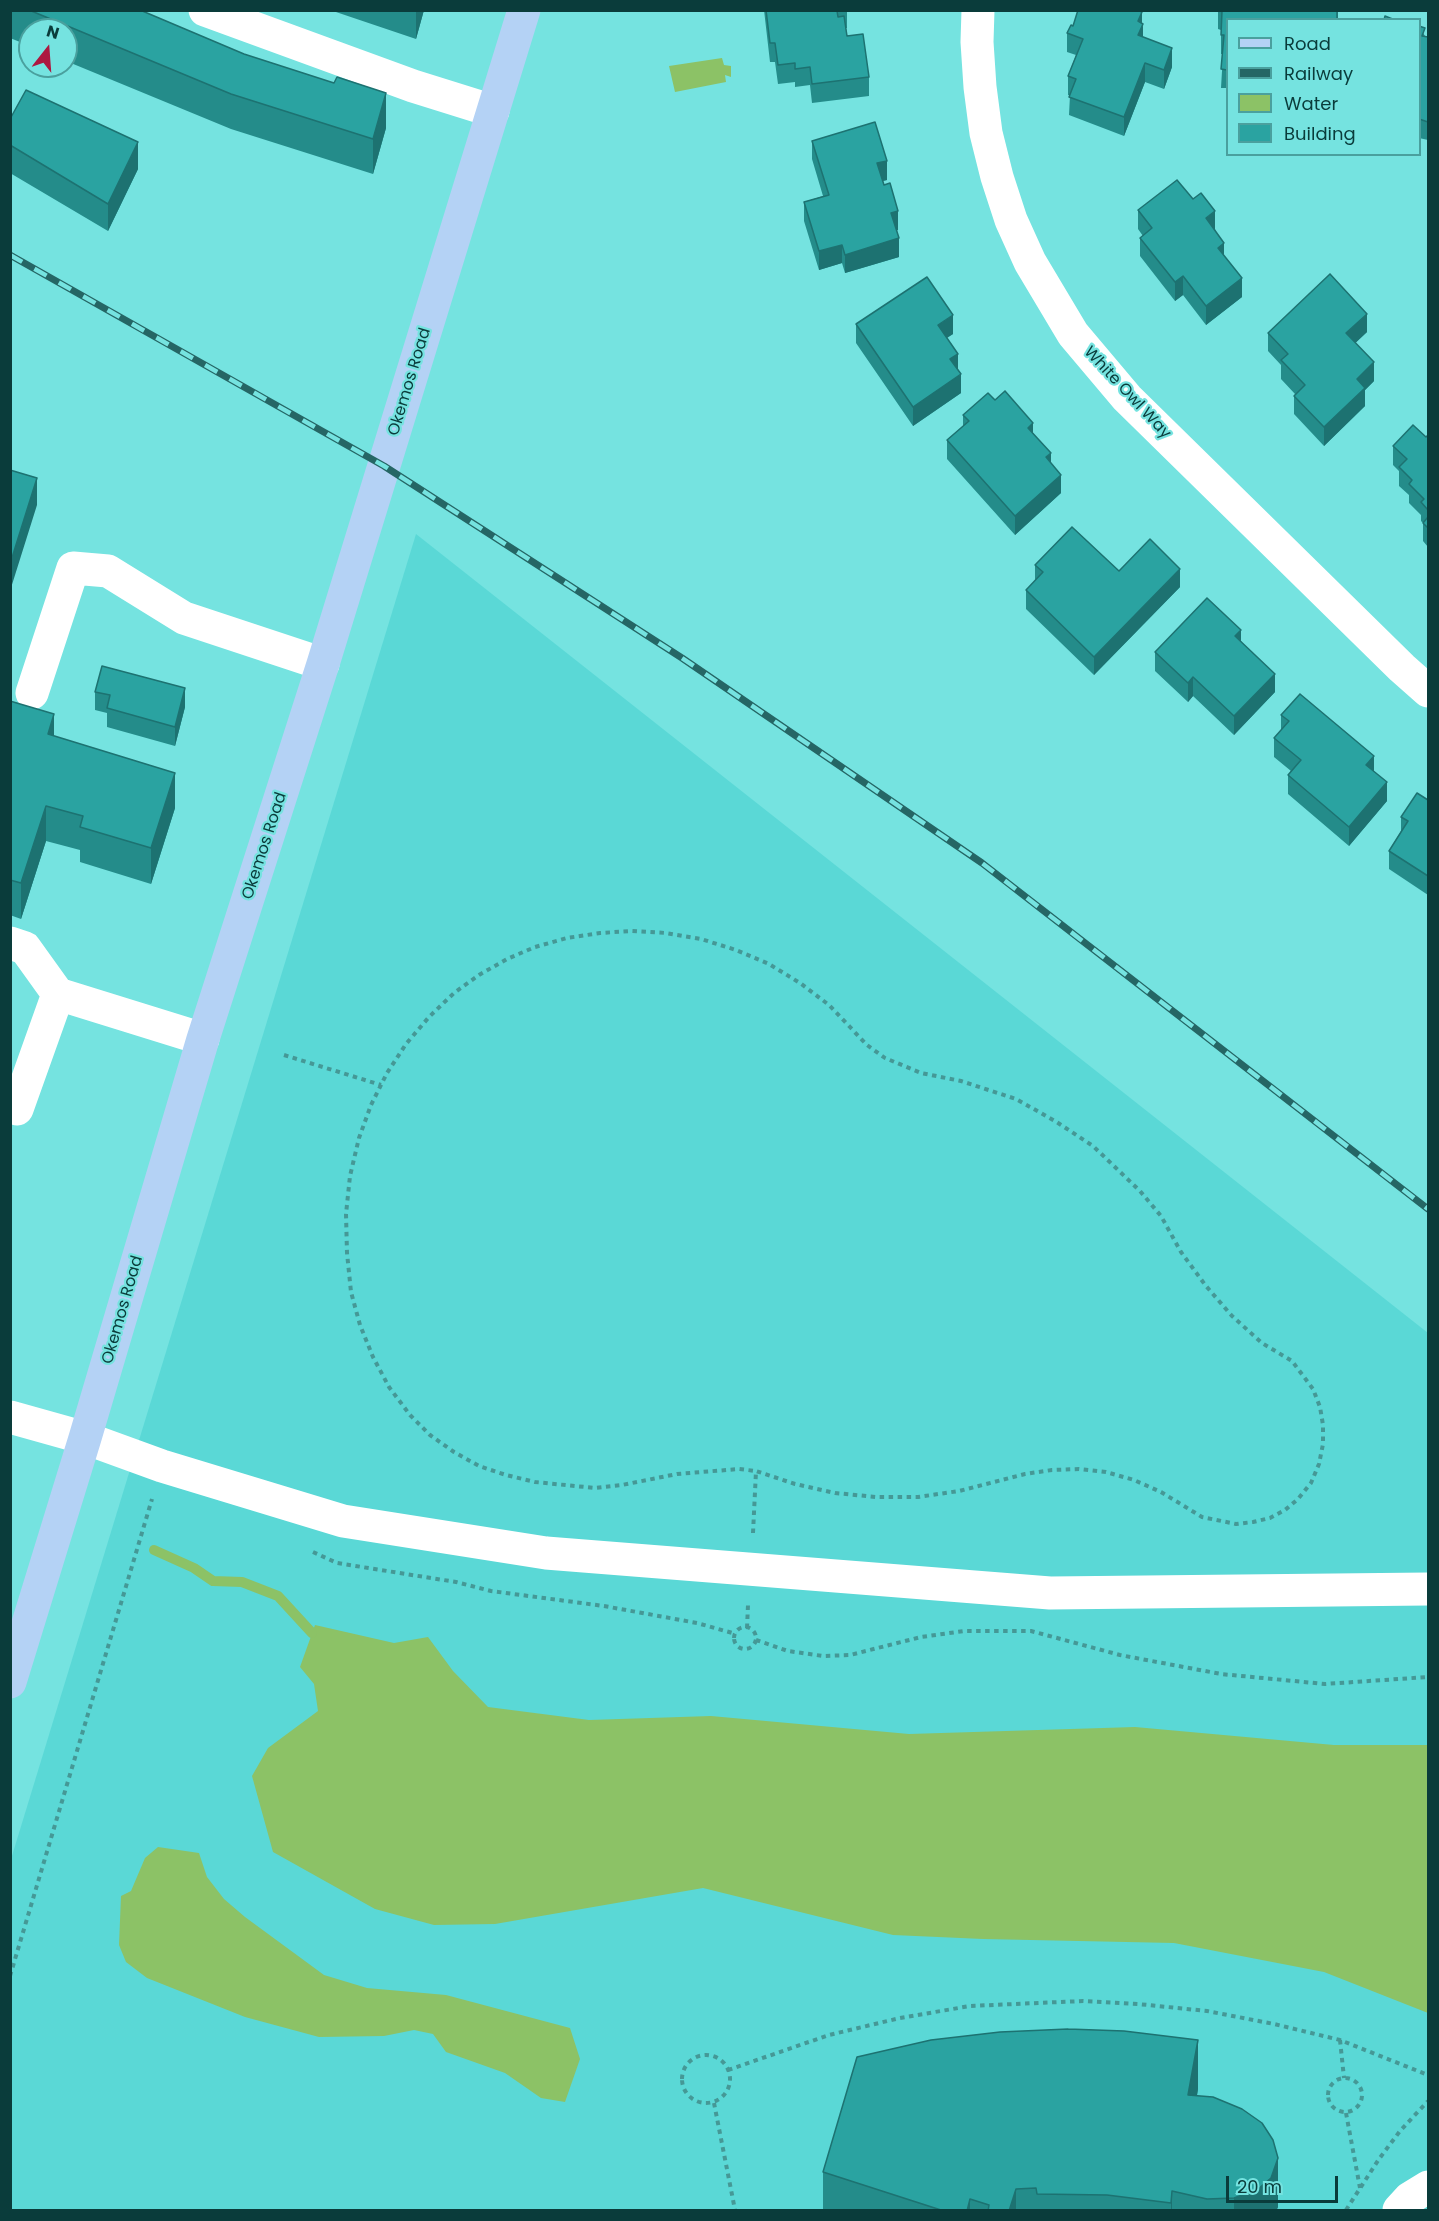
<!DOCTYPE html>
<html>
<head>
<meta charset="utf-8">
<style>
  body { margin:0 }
  #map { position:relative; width:1439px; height:2221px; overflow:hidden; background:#75e3e0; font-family:Poppins,sans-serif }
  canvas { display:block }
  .frame { position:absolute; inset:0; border:12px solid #0a3c3b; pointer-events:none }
  .legend { position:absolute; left:1226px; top:18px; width:195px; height:138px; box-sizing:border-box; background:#75e3e0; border:2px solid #4aa09e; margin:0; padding:8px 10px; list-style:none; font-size:18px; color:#0a3c3b }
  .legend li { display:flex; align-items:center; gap:12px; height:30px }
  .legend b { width:30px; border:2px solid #4aa09e }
  .north { position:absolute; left:18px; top:18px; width:60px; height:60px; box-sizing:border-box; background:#75e3e0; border:2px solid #4aa09e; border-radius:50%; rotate:17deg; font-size:16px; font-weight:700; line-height:24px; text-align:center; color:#0a3c3b }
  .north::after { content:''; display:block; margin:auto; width:21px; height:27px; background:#ad1840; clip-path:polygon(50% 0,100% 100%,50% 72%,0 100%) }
  .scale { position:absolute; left:1226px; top:2176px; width:112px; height:27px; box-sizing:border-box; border:3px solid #0a3c3b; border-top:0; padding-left:8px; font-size:18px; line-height:21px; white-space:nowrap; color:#0a3c3b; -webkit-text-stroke:4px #75e3e0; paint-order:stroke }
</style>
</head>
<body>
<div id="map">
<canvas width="1439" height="2221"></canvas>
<div class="frame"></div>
<ul class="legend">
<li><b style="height:8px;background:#b4d2f5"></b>Road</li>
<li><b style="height:8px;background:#256665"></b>Railway</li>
<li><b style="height:16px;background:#8cc266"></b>Water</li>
<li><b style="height:16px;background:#2aa3a1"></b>Building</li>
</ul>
<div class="north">N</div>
<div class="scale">20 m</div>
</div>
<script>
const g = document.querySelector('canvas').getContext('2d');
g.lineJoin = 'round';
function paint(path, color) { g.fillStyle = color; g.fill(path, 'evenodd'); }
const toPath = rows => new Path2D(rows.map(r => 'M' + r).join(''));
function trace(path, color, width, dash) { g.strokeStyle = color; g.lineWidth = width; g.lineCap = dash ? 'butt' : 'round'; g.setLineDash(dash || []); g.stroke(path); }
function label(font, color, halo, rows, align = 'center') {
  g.font = font + ' Poppins,sans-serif'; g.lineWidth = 4.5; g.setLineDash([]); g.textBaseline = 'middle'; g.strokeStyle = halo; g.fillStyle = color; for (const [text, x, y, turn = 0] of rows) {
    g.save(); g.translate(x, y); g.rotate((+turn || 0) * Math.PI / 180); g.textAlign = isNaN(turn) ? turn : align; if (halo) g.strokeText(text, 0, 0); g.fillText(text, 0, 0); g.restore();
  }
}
paint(toPath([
  [416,534,1428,1333,1428,2210,11,2210,11,1859]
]), '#5ad8d6');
paint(toPath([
  [722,58,724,65,731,66,731,77,725,75,726,82,675,92,669,66],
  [315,1625,394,1643,428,1637,453,1671,488,1707,589,1720,711,1716,909,1734,1135,1727,1334,1745,1428,1745,1428,2013,1324,1972,1174,1943,983,1939,893,1935,703,1888,495,1924,434,1925,375,1909,273,1852,252,1776,268,1748,318,1711,314,1684,300,1667],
  [158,1847,199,1853,207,1877,224,1899,245,1917,324,1975,367,1988,446,1995,570,2028,580,2059,565,2102,541,2098,505,2073,446,2052,433,2034,414,2030,384,2036,319,2037,245,2017,147,1978,126,1962,119,1945,121,1896,131,1891,145,1858]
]), '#8cc266');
trace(toPath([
  [154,1550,194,1568,213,1581,242,1582,278,1596,312,1633]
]), '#8cc266', 10);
trace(toPath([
  [284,1055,381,1085],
  [753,1533,756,1471,795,1484,835,1493,876,1497,918,1497,959,1491,1025,1474,1052,1470,1079,1469,1106,1472,1134,1480,1161,1492,1202,1517,1236,1524,1253,1522,1270,1518,1285,1510,1298,1499,1311,1483,1319,1464,1323,1444,1323,1425,1320,1407,1313,1389,1292,1361,1262,1343,1232,1316,1206,1286,1181,1252,1161,1216,1140,1191,1093,1146,1055,1121,1016,1099,961,1081,921,1073,885,1058,867,1045,829,1005,800,983,769,964,736,950,701,939,666,933,632,931,600,933,567,938,535,947,507,959,479,975,454,993,429,1017,406,1044,387,1073,371,1105,359,1138,350,1176,346,1214,347,1253,351,1292,360,1325,373,1357,389,1387,410,1415,430,1435,454,1452,479,1466,506,1475,535,1482,595,1488,622,1485,677,1474,739,1469,756,1471],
  [313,1552,337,1563,456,1582,491,1591,604,1606,697,1623,736,1634],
  '734 1638a11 11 0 1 1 22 0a11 11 0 1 1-22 0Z',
  [747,1628,748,1605],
  [756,1640,788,1651,823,1656,850,1655,921,1637,964,1631,1031,1631,1120,1655,1221,1674,1325,1684,1428,1677],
  [10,1976,152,1499],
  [1340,2040,1344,2078],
  '682 2079a24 24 0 1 1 48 0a24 24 0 1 1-48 0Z',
  [728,2070,829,2035,900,2018,970,2006,1083,2001,1138,2004,1207,2011,1274,2024,1340,2040,1428,2075],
  '1328 2095a17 17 0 1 1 34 0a17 17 0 1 1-34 0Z',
  [714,2103,735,2210],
  [1346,2113,1360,2188],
  [1346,2210,1379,2159,1400,2131,1428,2101]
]), '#459896', 4, [4.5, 4.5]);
trace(toPath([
  [205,10,413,86,493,111],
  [978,10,977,42,980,87,986,133,997,177,1011,220,1030,262,1073,334,1127,398,1402,668,1428,691],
  [32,693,73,568,108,571,184,618,323,664],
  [10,943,25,948,58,994,203,1039],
  [17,1109,58,994],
  [10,1417,85,1438,162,1466,343,1521,546,1553,1050,1593,1428,1589],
  [1399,2210,1410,2198,1428,2187]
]), '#fff', 33);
trace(toPath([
  [10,1682,85,1438,203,1039,323,664,524,10]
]), '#b4d2f5', 33);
const rail = toPath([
  [10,255,384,466,682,658,982,863,1428,1209]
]);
trace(rail, '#256665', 7);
trace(rail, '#75e3e0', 4.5, [14]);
paint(toPath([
  [10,10,140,10,386,128,373,174,231,129,66,61,66,30,30,30,30,46,10,38],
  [330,10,424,10,416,39],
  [764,10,847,10,847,28,846,28,847,36,869,77,869,96,812,103,810,85,795,87,795,82,778,84,775,62,770,62],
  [1218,10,1338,10,1338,20,1227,20,1227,88,1221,88,1223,54,1221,54,1221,30,1218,29],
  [1142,23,1143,37,1172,67,1164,89,1145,82,1124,136,1069,115,1070,95,1068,95,1068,76,1076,55,1067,52,1067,33,1073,26],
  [1419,26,1425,36,1428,37,1428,140,1419,138],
  [10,119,138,169,108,231,10,173],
  [812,141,887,180,883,181,898,230,897,230,899,257,845,273,842,263,819,270,804,221,804,202,823,196,812,159],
  [1138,210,1215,229,1224,256,1242,297,1206,325,1183,295,1175,301,1140,256,1140,238,1143,236,1138,229],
  [856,324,953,334,947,338,958,370,961,393,913,426,856,343],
  [1367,332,1355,343,1374,381,1365,390,1365,406,1324,446,1294,414,1294,396,1295,394,1281,379,1281,365,1268,351,1268,333],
  [995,400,1033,433,1051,463,1061,493,1015,535,947,459,947,440,963,426,963,415],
  [1428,435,1428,547,1423,541,1423,523,1421,521,1421,515,1409,503,1409,495,1399,486,1399,471,1393,465,1393,446,1426,437],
  [1035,565,1180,587,1094,675,1026,609,1026,590,1035,581],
  [1241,641,1275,692,1234,735,1193,696,1188,702,1155,671,1155,652],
  [95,692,185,707,175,746,107,727,107,713,95,710],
  [10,701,54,736,175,808,151,884,80,862,80,850,46,841,21,919,10,915],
  [1281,715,1374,771,1387,801,1349,846,1288,794,1288,775,1291,771,1274,757,1274,738,1281,730],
  [1428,800,1428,895,1389,869,1389,851,1401,831,1401,817],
  [1198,2089,1197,2096,1278,2207,1276,2211,823,2211,823,2172]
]), '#248c8a');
paint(toPath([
  [416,10,424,10,416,39],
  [1142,12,1142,27,1143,24,1143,42,1138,54,1138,21],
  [1172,48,1172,67,1164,89,1164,70],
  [1145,63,1145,82,1124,136,1124,117],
  [386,93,386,128,373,174,373,139],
  [138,142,138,169,108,231,108,204],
  [887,161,887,180,877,182,877,163],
  [898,211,898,230,891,232,891,213],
  [1215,211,1215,229,1206,237,1206,218],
  [899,238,899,257,845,273,845,255],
  [1224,243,1224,261,1218,248],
  [842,245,842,263,819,270,819,251],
  [1183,276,1183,295,1175,301,1175,282],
  [1242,278,1242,297,1206,325,1206,306],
  [1367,314,1367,332,1346,352,1346,333],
  [953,315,953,334,938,343,938,325],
  [958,354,958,373,950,359],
  [1374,362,1374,381,1365,390,1365,406,1324,446,1324,427,1357,379],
  [961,374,961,393,913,426,913,407],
  [1033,423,1033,442,1028,428],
  [1051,453,1051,471,1046,457],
  [1061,475,1061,493,1015,535,1015,516],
  [37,478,37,505,10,591,10,564],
  [1180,569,1180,587,1094,675,1094,657],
  [1241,630,1241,649,1235,636],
  [1275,674,1275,692,1234,735,1234,716],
  [1193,677,1193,696,1188,702,1188,683],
  [185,688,185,707,175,746,175,727],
  [54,714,54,749,48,734],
  [1374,756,1374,775,1366,765],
  [175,773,175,808,151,884,151,848],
  [1387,782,1387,801,1349,846,1349,827],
  [46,806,46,841,21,919,21,883],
  [1198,2040,1198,2089,1188,2144,1188,2095],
  [1278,2158,1278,2207,1276,2211,1234,2211,1234,2198],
  [1016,2189,1016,2211,1009,2211],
  [1172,2191,1172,2211,1171,2211,1171,2203],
  [970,2199,970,2211,967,2211]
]), '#1d7271');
const building = toPath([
  [29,10,140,10,244,54,334,83,337,77,386,93,373,139,231,94,29,10],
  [766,10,838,10,837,11,838,17,844,16,847,36,863,34,869,77,812,84,810,67,795,69,795,63,778,65,775,43,770,43,766,10],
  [1078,10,1137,10,1142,12,1138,21,1143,24,1138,35,1172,48,1164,70,1145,63,1124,117,1069,97,1076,79,1068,76,1083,39,1067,33,1071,25,1073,26,1078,10],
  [1337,10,1337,20,1227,20,1227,70,1221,69,1224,35,1221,35,1222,11,1218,10,1337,10],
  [1385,16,1395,20,1384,20,1385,16],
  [1419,26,1425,28,1422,36,1428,37,1428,122,1419,119,1419,26],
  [26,90,138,142,108,204,10,145,10,119,26,90],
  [875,122,887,161,877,163,884,185,890,183,898,211,891,213,899,238,845,255,842,245,819,251,804,202,829,195,812,141,875,122],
  [1177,180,1193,199,1201,193,1215,211,1206,218,1224,243,1218,248,1242,278,1206,306,1183,276,1175,282,1140,238,1152,228,1138,210,1177,180],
  [1330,274,1367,314,1346,333,1374,362,1357,379,1365,388,1324,427,1294,396,1305,385,1281,360,1288,354,1268,333,1330,274],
  [927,277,953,315,938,325,958,354,950,359,961,374,913,407,856,324,927,277],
  [1005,391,1033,423,1028,428,1051,453,1046,457,1061,475,1015,516,947,440,969,421,963,415,988,393,995,400,1005,391],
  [1413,425,1426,437,1428,435,1428,510,1421,502,1424,499,1409,484,1412,480,1399,467,1407,459,1393,446,1413,425],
  [10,470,37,478,10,564,10,470],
  [1428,517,1428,528,1423,523,1428,517],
  [1072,527,1119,571,1150,539,1180,569,1094,657,1026,590,1043,572,1035,565,1072,527],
  [1207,598,1241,630,1235,636,1275,674,1234,716,1193,677,1188,683,1155,652,1207,598],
  [102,666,185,688,175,727,107,708,110,695,95,692,102,666],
  [1300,694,1374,756,1366,765,1387,782,1349,827,1288,775,1301,760,1274,738,1289,721,1281,715,1300,694],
  [10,701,54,714,48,734,175,773,151,848,80,827,83,816,46,806,21,883,10,880,10,701],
  [1417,793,1428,800,1428,876,1389,851,1408,821,1401,817,1417,793],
  [1068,2029,1124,2031,1198,2040,1188,2095,1213,2097,1242,2109,1262,2123,1273,2140,1278,2158,1271,2178,1258,2189,1234,2198,1207,2199,1172,2191,1171,2203,1107,2195,1037,2194,1036,2188,1016,2189,1009,2211,988,2211,989,2205,970,2199,967,2211,944,2211,823,2172,857,2057,931,2040,1000,2032,1068,2029]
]);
paint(building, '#2aa3a1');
trace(building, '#1d7271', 1.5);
label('16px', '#0a3c3b', '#75e3e0', [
  ["Okemos Road",410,382,-73],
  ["White Owl Way",1127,393,47],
  ["Okemos Road",265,846,-72],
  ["Okemos Road",123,1310,-74]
]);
</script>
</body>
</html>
